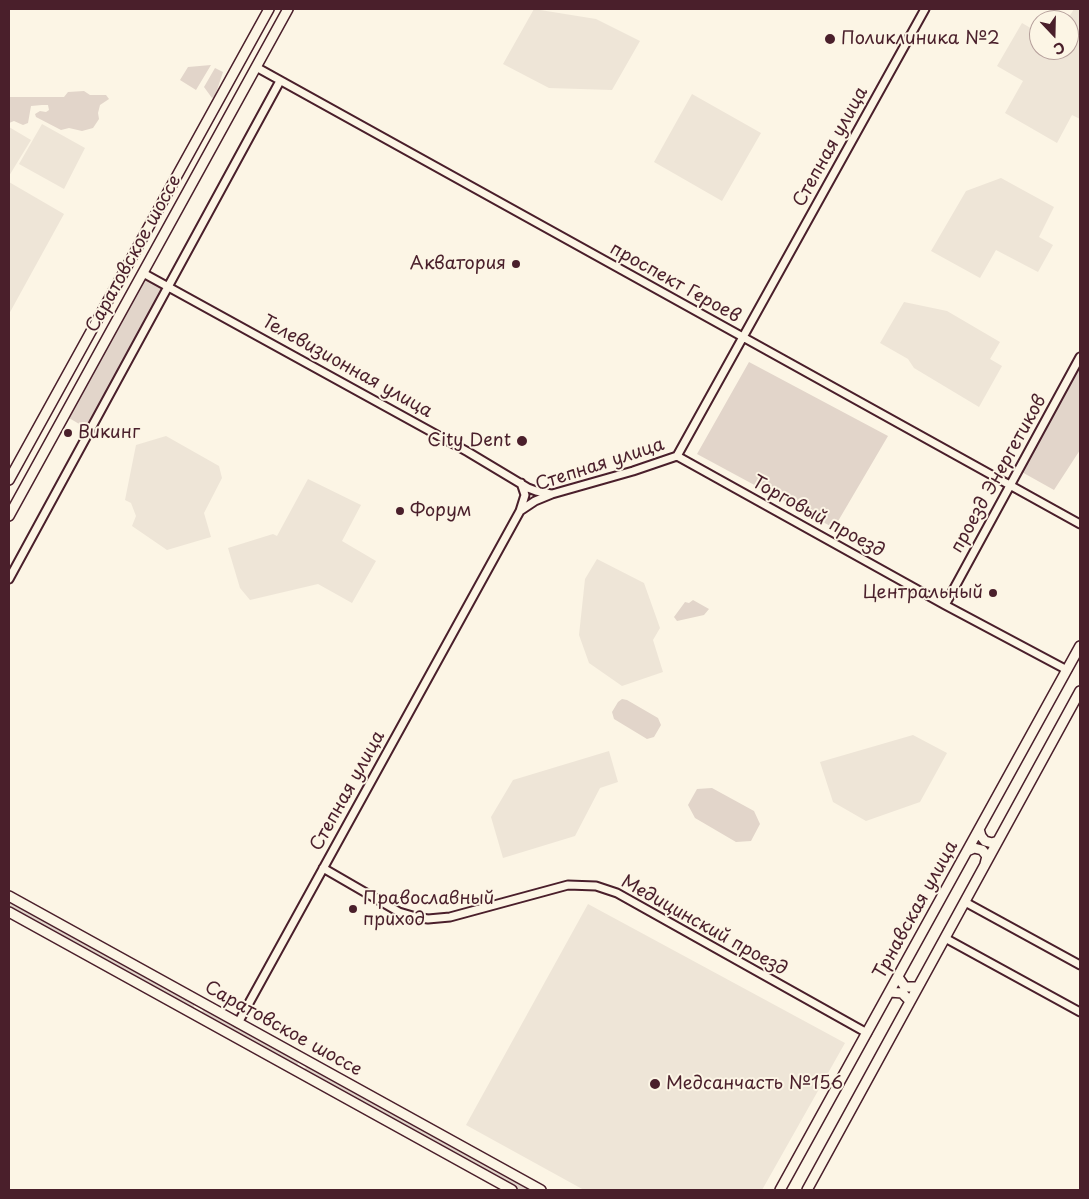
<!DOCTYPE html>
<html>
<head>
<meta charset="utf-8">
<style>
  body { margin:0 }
  #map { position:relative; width:1089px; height:1199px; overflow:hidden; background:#fcf5e5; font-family:"Playpen Sans",sans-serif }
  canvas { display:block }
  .frame { position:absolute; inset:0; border:10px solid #4a1f2b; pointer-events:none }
  .north { position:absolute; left:1029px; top:10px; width:50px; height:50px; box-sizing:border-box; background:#fcf5e5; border:1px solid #b59f9b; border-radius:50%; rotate:159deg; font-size:14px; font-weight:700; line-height:20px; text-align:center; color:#4a1f2b }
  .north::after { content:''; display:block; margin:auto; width:18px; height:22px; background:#4a1f2b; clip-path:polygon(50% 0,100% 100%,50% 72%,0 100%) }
</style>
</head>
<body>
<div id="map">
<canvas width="1089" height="1199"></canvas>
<div class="frame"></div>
<div class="north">С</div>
</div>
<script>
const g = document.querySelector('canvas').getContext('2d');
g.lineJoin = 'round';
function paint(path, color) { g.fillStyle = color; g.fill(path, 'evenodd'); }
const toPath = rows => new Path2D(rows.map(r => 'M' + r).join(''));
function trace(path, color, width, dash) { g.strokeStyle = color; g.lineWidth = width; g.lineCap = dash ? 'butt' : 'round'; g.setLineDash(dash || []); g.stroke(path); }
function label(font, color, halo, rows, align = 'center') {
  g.font = font + ' "Playpen Sans",sans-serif'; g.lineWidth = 4; g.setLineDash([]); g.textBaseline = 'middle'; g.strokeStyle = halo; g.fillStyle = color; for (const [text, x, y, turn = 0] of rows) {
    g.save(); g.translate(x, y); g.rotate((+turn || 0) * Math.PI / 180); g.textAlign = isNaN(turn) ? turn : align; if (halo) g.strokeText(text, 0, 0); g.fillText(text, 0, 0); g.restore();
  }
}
paint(toPath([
  [534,9,596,19,640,41,612,90,549,88,503,64],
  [1074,9,1080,9,1080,119,1072,115,1057,143,1005,113,1023,81,997,66,1022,23,1039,33,1039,50,1069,50,1069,20,1067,20],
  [692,94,761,133,722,201,654,162],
  [42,124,85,148,64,189,19,164],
  [9,127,31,140,9,176],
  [1001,178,1054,207,1039,237,1053,245,1038,272,996,250,980,278,931,251,966,191],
  [9,182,64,214,9,314],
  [904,302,947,311,1000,342,990,359,1002,366,979,407,914,368,908,359,880,343],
  [166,436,219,466,222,478,204,513,211,537,167,550,132,526,136,516,131,503,125,500,136,445],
  [308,479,361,505,342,541,376,561,352,603,318,584,250,600,240,588,228,548,273,534,277,536],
  [597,559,644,583,660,628,653,640,663,672,622,686,589,663,579,635,585,579],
  [913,735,947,753,920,802,866,821,833,802,820,762],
  [609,751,618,782,600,788,575,836,503,858,491,817,513,780],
  [588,904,845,1043,762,1190,584,1190,466,1125]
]), '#eee5d7');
paint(toPath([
  [211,65,196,90,180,80,188,67],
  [215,68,223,72,215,96,212,98,204,87],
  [84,91,90,95,106,95,109,99,100,105,98,113,99,119,93,128,82,131,69,128,61,130,36,117,35,114,40,111,46,112,49,110,48,105,42,105,31,106,28,123,23,125,14,121,9,123,9,97,64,97,68,92],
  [145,279,162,289,86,428,69,418],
  [749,362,888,436,834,528,697,454],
  [1080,363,1080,450,1054,490,1020,471],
  [693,600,709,609,704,615,677,621,674,617,685,602,689,603],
  [622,699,627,700,658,718,661,725,654,737,647,739,614,719,612,712,618,702],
  [712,788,754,811,760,824,751,841,736,842,695,818,688,805,697,789],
  [9,900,194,1002,194,1007,193,1009,9,909],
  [205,1009,297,1059,298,1064,296,1066,202,1014,201,1012],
  [307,1066,310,1066,535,1190,518,1190,307,1073,305,1068]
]), '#e2d5ca');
const minor = toPath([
  [256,67,1080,524],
  [143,273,468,452,528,488,536,491,551,494],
  [677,456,945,605,1067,670],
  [520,511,525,495,521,483],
  [9,579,280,81],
  [945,605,1080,357],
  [323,868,399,912,416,917,428,919,450,917,568,885,596,886,617,893,867,1033],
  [965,902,1080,965],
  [945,938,1080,1012],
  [238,1023,520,511,535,501,552,494,633,471,677,456,925,9]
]);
const major = toPath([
  [9,480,269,9],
  [9,516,288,9],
  [979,829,981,836,985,841,992,843,998,841],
  [967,851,974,848,982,850,987,856,985,864],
  [9,896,541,1190],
  [9,912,512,1190],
  [898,977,905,987,918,987],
  [890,992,902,993,910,1001],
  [780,1190,1080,646],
  [807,1190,1080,691]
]);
trace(minor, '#4a1f2b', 11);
trace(major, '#4a1f2b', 12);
trace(minor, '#fcf5e5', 7);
trace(major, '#fcf5e5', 9);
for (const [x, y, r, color] of [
  [830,39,6,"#4a1f2b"],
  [516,264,5,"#4a1f2b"],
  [68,433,5,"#4a1f2b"],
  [522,441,6,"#4a1f2b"],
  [400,511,5,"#4a1f2b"],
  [993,593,5,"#4a1f2b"],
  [353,909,5,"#4a1f2b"],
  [655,1084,6,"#4a1f2b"]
]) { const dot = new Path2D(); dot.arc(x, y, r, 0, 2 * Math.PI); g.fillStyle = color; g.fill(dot); trace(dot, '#fcf5e5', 2); }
label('18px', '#4a1f2b', '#fcf5e5', [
  ["Поликлиника №2",841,39],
  ["Акватория",506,264,"right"],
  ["Викинг",78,433],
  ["City Dent",511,441,"right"],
  ["Форум",410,511],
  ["Центральный",983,593,"right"],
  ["Православный",363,899],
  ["приход",363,920],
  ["Медсанчасть №156",666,1084]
], 'left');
label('18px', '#4a1f2b', '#fcf5e5', [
  ["Степная улица",831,147,-61],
  ["Саратовское шоссе",134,254,-61],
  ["проспект Героев",675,283,29],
  ["Телевизионная улица",347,367,29],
  ["Степная улица",600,465,-18],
  ["проезд Энергетиков",999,474,-61],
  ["Торговый проезд",818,517,29],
  ["Степная улица",348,791,-61],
  ["Трнавская улица",916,910,-61],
  ["Медицинский проезд",704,926,29],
  ["Саратовское шоссе",283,1029,29]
]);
</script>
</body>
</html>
